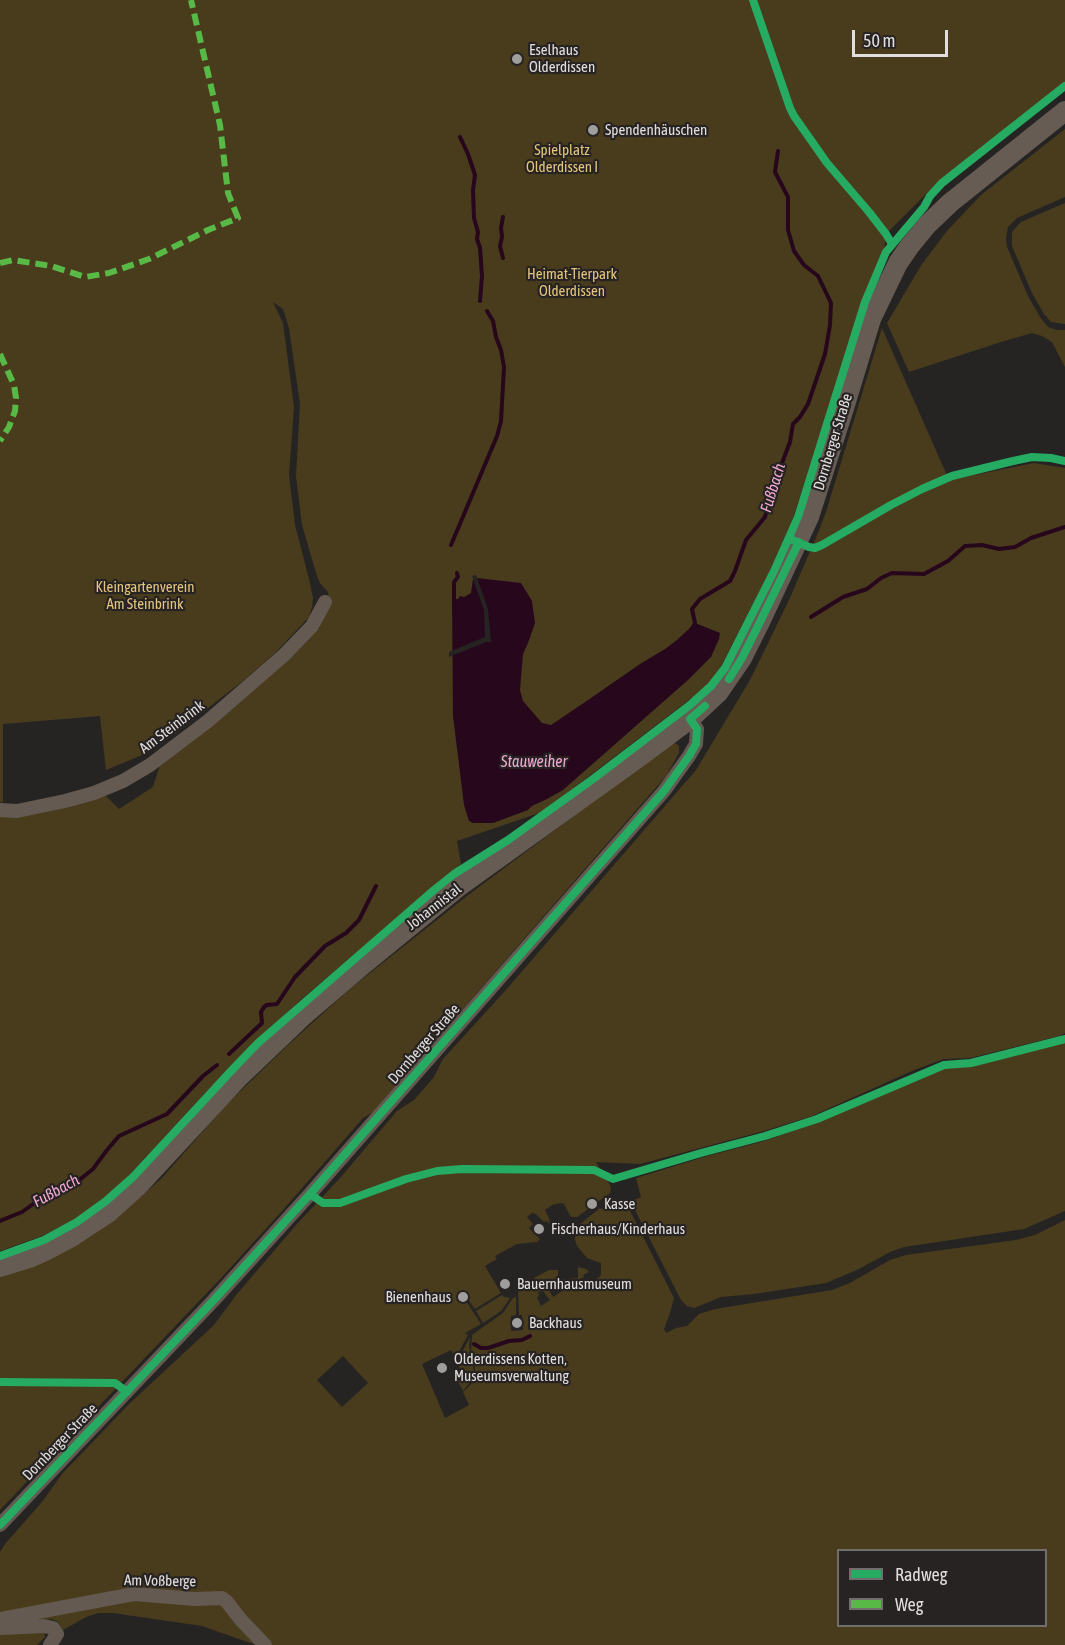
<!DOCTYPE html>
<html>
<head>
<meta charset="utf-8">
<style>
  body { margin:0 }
  #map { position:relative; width:1065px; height:1645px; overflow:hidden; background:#262423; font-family:"Asap Condensed",sans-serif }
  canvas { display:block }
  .legend { position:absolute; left:837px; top:1549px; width:210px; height:78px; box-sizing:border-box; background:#272322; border:2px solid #716e6d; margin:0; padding:8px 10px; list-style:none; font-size:18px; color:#e1dede }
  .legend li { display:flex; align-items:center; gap:12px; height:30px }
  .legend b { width:30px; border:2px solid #716e6d }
  .scale { position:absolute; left:852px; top:30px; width:96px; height:27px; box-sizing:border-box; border:3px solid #e1dede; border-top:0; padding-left:8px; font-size:18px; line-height:21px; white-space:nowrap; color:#e1dede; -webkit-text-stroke:4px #272322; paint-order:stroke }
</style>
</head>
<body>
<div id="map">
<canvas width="1065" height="1645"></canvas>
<ul class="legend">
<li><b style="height:8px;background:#26ab63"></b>Radweg</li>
<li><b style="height:8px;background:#58b947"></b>Weg</li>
</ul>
<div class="scale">50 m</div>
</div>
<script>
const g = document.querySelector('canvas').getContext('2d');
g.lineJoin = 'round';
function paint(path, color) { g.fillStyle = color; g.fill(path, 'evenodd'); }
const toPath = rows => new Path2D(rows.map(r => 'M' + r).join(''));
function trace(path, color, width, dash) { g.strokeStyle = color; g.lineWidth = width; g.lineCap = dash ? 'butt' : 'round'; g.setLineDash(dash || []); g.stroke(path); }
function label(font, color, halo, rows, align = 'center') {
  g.font = font + ' "Asap Condensed",sans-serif'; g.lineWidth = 4.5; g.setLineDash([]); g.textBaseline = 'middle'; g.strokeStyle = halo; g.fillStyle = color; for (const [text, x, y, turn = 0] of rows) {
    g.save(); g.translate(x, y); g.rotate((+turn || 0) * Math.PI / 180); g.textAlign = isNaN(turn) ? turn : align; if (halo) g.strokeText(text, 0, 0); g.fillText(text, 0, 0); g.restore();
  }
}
paint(toPath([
  [0,0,1065,0,1065,82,934,186,886,234,884,251,864,298,792,521,767,577,720,668,706,687,542,812,457,841,461,864,304,997,255,1042,208,1090,118,1187,74,1220,42,1236,0,1251,0,817,17,817,106,796,119,809,153,787,160,765,284,663,320,627,320,621,329,600,328,592,320,583,317,576,302,525,296,476,300,404,289,328,283,309,273,302,283,323,294,407,289,475,295,525,309,579,313,598,312,607,309,617,275,653,244,680,177,732,147,753,106,770,100,716,3,724,3,802,0,802],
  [1065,129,1065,197,1017,218,1008,227,1006,238,1007,247,1028,296,1040,317,1048,327,1057,330,1065,330,1065,367,1052,342,1042,336,1032,333,1001,342,909,372,887,323,922,264,947,231,981,195],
  [1065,203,1065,324,1064,324,1051,322,1044,314,1032,293,1012,246,1012,232,1021,222],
  [882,328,949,480,1034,463,1065,468,1065,1033,1059,1036,970,1058,944,1059,914,1070,812,1116,764,1131,640,1164,596,1162,610,1185,611,1189,610,1193,577,1217,571,1217,564,1204,561,1203,552,1205,545,1210,551,1222,548,1218,550,1224,546,1221,544,1222,536,1214,532,1213,527,1217,533,1224,529,1228,540,1239,537,1242,517,1244,495,1256,497,1259,485,1266,501,1293,475,1309,464,1294,459,1297,464,1302,466,1301,481,1324,465,1333,468,1335,455,1359,451,1350,422,1364,445,1418,469,1405,463,1392,472,1383,475,1372,475,1363,471,1354,472,1335,503,1313,513,1298,516,1297,516,1315,511,1316,511,1331,523,1330,522,1315,519,1315,518,1288,519,1286,533,1279,539,1296,537,1298,541,1306,550,1300,543,1291,538,1292,534,1278,549,1270,558,1270,558,1278,549,1280,546,1285,553,1297,565,1289,562,1279,568,1279,565,1281,567,1286,572,1285,573,1281,569,1279,578,1278,578,1267,586,1269,589,1272,583,1275,584,1277,578,1280,581,1287,598,1278,601,1275,601,1263,587,1258,577,1246,575,1240,575,1232,579,1225,600,1208,601,1209,614,1206,630,1211,674,1298,670,1313,664,1329,666,1333,676,1328,687,1326,699,1314,715,1309,832,1290,850,1283,890,1260,906,1255,1016,1240,1035,1235,1065,1220,1065,1645,256,1645,202,1626,113,1613,98,1613,86,1617,63,1630,58,1622,52,1619,3,1622,0,1621,0,1552,5,1544,42,1502,62,1474,129,1404,214,1325,237,1294,297,1224,340,1178,397,1111,414,1100,434,1077,443,1059,505,991,696,770,750,680,789,600,818,533,826,512],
  [343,1356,368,1383,342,1407,317,1380],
  [838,1550,1046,1550,1046,1626,838,1626],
  [671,743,675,743,679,746,679,753,666,776,373,1112,363,1118,282,1211,221,1278,0,1510,0,1275,85,1239,118,1217,162,1178,226,1105,288,1045,351,988,467,896],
  [1065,1042,1065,1211,1024,1229,904,1247,890,1252,859,1269,826,1283,754,1294,721,1297,694,1308,687,1306,681,1300,634,1208,632,1201,641,1197,636,1178,704,1157,764,1141,818,1122,944,1068,972,1065],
  [502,1295,504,1297,510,1298,506,1304,501,1311,483,1323,476,1311],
  [470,1337,469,1346,474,1372,471,1381,463,1391,456,1377,462,1373,457,1362],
  [44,1631,45,1637,37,1645,0,1645,0,1634]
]), '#493c1d');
paint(toPath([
  [477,578,521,583,532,601,535,623,528,643,523,654,520,690,523,701,542,723,551,725,591,698,640,664,665,649,677,640,695,623,720,633,719,639,711,657,688,680,563,790,547,799,532,806,528,810,493,823,473,823,469,821,464,805,453,716,452,599,458,599,460,596,464,597,471,593,473,579]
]), '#27071c');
paint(toPath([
  [476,575,488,609,491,642,486,642,449,657,449,652,485,637,484,610,472,576]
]), '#262423');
trace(toPath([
  [460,137,468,154,475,175,473,190,474,218,478,232,477,239,480,248,482,276,480,301],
  [503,217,501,228,502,237,500,246,503,258],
  [451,545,497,436,501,421,504,367,501,350,496,337,493,321,487,311],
  [454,603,454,582,458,577,457,573],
  [811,617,843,597,867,589,881,578,892,573,924,574,948,561,965,546,982,545,999,549,1015,547,1031,538,1065,527],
  [693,627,695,623,692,609,700,599,730,581,735,571,746,540,765,517,774,484,790,442,793,424,800,417,808,404,825,354,830,325,831,303,818,276,804,265,794,251,788,230,788,197,775,172,778,151],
  [229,1054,262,1023,261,1012,264,1007,267,1005,277,1004,295,977,325,946,346,933,359,920,376,886],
  [0,1221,22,1212,47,1194,78,1181,93,1169,107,1150,119,1136,167,1114,203,1076,217,1065],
  [474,1344,481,1348,488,1348,509,1341,522,1340,530,1336]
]), '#27071c', 4);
trace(toPath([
  [0,810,17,811,65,801,94,793,123,781,150,765,208,721,284,655,312,626,325,602],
  [0,1525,213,1301,310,1194,664,791,689,756,696,744,697,729,690,719],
  [0,1619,134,1594,194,1599,222,1598,227,1602,241,1620,265,1645],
  [0,1628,44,1626,53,1628,57,1634,50,1645]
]), '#645a52', 14);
trace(toPath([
  [0,1267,29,1258,47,1250,70,1238,108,1213,139,1185,239,1077,303,1016,365,963,457,888,642,755,690,719,718,693,742,658,760,622,809,517,845,405,871,319,898,263,909,247,927,225,950,203,1065,111]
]), '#675c53', 20);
trace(toPath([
  [0,263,13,260,51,266,85,277,109,273,149,259,208,230,238,218,228,193,220,125,191,0],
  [0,354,14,385,16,398,15,411,9,427,0,441]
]), '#58b947', 6, [12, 6]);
trace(toPath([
  [753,0,790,108,794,116,827,163,869,212,886,234,892,244],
  [790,539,809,547,815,548,822,545,891,505,922,489,952,476,1013,461,1032,457,1051,458,1065,461],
  [729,679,742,658,760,622,799,542],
  [310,1194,323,1203,340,1203,406,1179,437,1171,462,1169,594,1170,613,1179,701,1153,765,1136,817,1119,944,1065,971,1063,1065,1039],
  [0,1256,44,1240,77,1222,106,1201,133,1177,232,1070,258,1043,434,890,454,874,508,840,593,779,690,705,711,686,725,668,774,571,798,517,865,302,886,252,924,207,930,196,942,183,1065,86],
  [0,1382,115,1383,127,1392],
  [0,1525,213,1301,310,1194,664,791,689,756,696,744,697,729,690,719,705,706]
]), '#26ab63', 8);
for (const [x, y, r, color] of [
  [517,59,6,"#a09d9d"],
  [593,130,6,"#a09d9d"],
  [592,1204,6,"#a09d9d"],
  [539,1229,6,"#a09d9d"],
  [505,1284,6,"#a09d9d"],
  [463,1297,6,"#a09d9d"],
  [517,1323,6,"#a09d9d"],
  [442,1368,6,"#a09d9d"]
]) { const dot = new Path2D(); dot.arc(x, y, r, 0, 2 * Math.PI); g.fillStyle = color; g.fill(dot); trace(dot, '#272322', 2); }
label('15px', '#e1dede', '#272322', [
  ["Eselhaus",529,50],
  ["Olderdissen",529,67],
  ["Spendenhäuschen",605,130],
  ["Kasse",604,1204],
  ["Fischerhaus/Kinderhaus",551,1229],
  ["Bauernhausmuseum",517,1284],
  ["Bienenhaus",451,1297,"right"],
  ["Backhaus",529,1323],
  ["Olderdissens Kotten,",454,1359],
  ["Museumsverwaltung",454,1376]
], 'left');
label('15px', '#e4c57c', '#272322', [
  ["Spielplatz",562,150],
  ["Olderdissen I",562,167],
  ["Heimat-Tierpark",572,274],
  ["Olderdissen",572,291],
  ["Kleingartenverein",145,587],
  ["Am Steinbrink",145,604]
]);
label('15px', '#e1dede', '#272322', [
  ["Dornberger Straße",833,442,-73],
  ["Am Steinbrink",172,727,-37],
  ["Johannistal",434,907,-38],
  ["Dornberger Straße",424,1044,-49],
  ["Dornberger Straße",60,1442,-46],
  ["Am Voßberge",160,1581,1]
]);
label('italic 16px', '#f0a8d2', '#272322', [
  ["Fußbach",773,488,-73],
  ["Stauweiher",534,762],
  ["Fußbach",56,1191,-29]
]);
</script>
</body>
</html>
